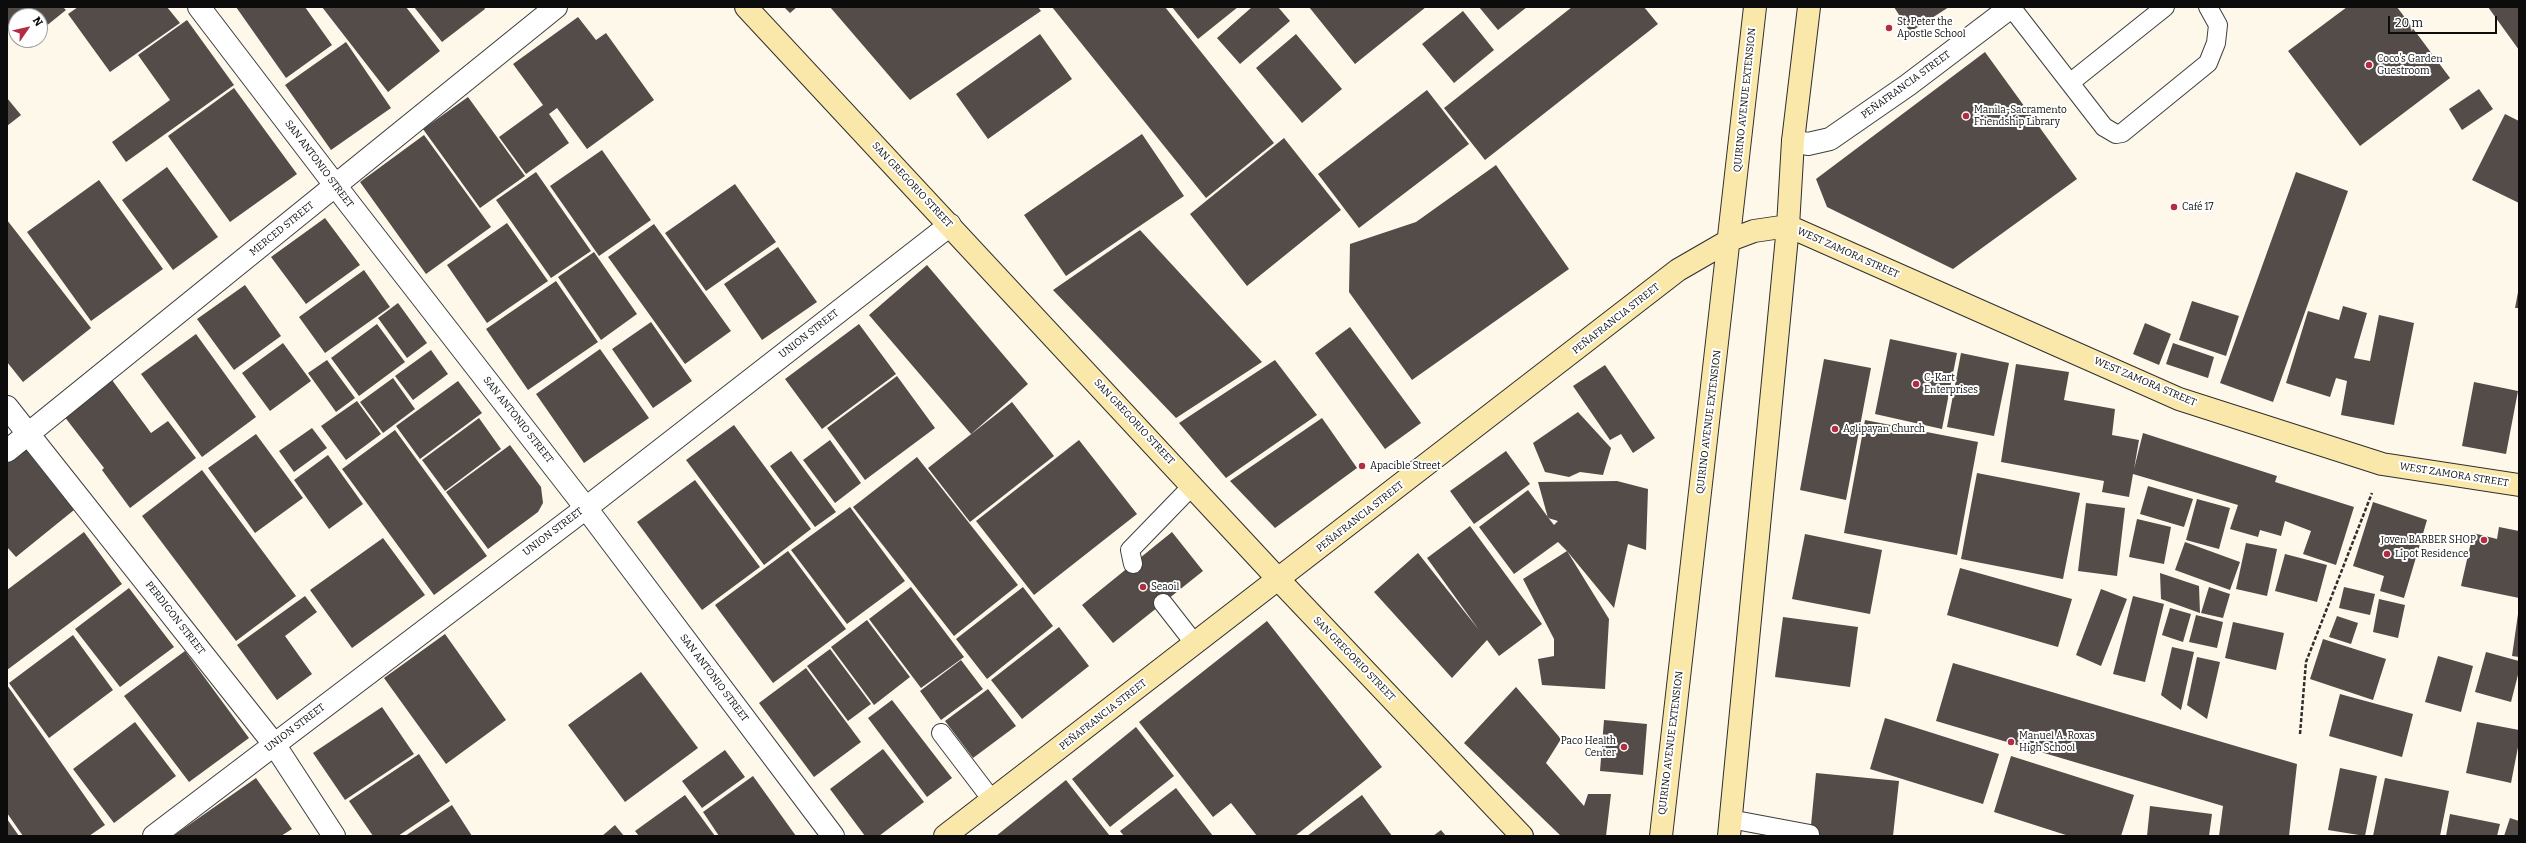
<!DOCTYPE html>
<html>
<head>
<meta charset="utf-8">
<style>
  body { margin:0 }
  #map { position:relative; width:2526px; height:843px; overflow:hidden; background:#fef8eb; font-family:Bitter,serif }
  canvas { display:block }
  .frame { position:absolute; inset:0; border:8px solid #0c0c0c; pointer-events:none }
  .north { position:absolute; left:8px; top:8px; width:40px; height:40px; box-sizing:border-box; background:#fff; border:1px solid #9e9e9e; border-radius:50%; rotate:56deg; font-size:11px; font-weight:700; line-height:16px; text-align:center; color:#0c0c0c }
  .north::after { content:''; display:block; margin:auto; width:14px; height:18px; background:#b22d42; clip-path:polygon(50% 0,100% 100%,50% 72%,0 100%) }
  .scale { position:absolute; left:2388px; top:16px; width:109px; height:18px; box-sizing:border-box; border:2px solid #0c0c0c; border-top:0; padding-left:5px; font-size:12px; line-height:14px; white-space:nowrap; color:#0c0c0c; -webkit-text-stroke:3px #fff; paint-order:stroke }
</style>
</head>
<body>
<div id="map">
<canvas width="2526" height="843"></canvas>
<div class="frame"></div>
<div class="north">N</div>
<div class="scale">20 m</div>
</div>
<script>
const g = document.querySelector('canvas').getContext('2d');
g.lineJoin = 'round';
function paint(path, color) { g.fillStyle = color; g.fill(path, 'evenodd'); }
const toPath = rows => new Path2D(rows.map(r => 'M' + r).join(''));
function trace(path, color, width, dash) { g.strokeStyle = color; g.lineWidth = width; g.lineCap = dash ? 'butt' : 'round'; g.setLineDash(dash || []); g.stroke(path); }
function label(font, color, halo, rows, align = 'center') {
  g.font = font + ' Bitter,serif'; g.lineWidth = 4; g.setLineDash([]); g.textBaseline = 'middle'; g.strokeStyle = halo; g.fillStyle = color; for (const [text, x, y, turn = 0] of rows) {
    g.save(); g.translate(x, y); g.rotate((+turn || 0) * Math.PI / 180); g.textAlign = isNaN(turn) ? turn : align; if (halo) g.strokeText(text, 0, 0); g.fillText(text, 0, 0); g.restore();
  }
}
paint(toPath([
  [7,7,63,7,66,10,40,31,40,16,16,16,16,35,7,24],
  [78,7,167,7,180,23,110,72,68,14],
  [236,7,305,7,332,45,286,78],
  [322,7,406,7,440,51,388,92],
  [414,7,484,7,485,9,442,42],
  [784,7,797,7,790,13],
  [830,7,1038,7,1041,11,910,100],
  [1052,7,1165,7,1274,143,1206,198],
  [1172,7,1238,7,1198,39],
  [1252,7,1278,7,1290,21,1240,64,1217,38],
  [1309,7,1426,7,1355,64],
  [1479,7,1527,7,1498,30],
  [1572,7,1644,7,1658,24,1485,160,1444,108],
  [1894,7,1949,7,1910,32],
  [2347,7,2397,7,2450,78,2360,146,2288,51],
  [2488,7,2519,7,2519,50],
  [1463,11,1494,50,1454,83,1422,44],
  [578,17,596,40,606,33,654,100,587,149,557,108,549,114,569,143,526,174,499,137,543,105,513,64],
  [187,20,234,85,126,162,112,142,170,100,138,55],
  [1040,34,1072,79,988,139,956,94],
  [1296,34,1342,89,1302,123,1256,68],
  [346,42,391,108,331,150,285,85],
  [1985,52,2077,179,1953,269,1827,207,1816,179],
  [234,88,297,174,230,222,168,136],
  [2479,89,2493,109,2462,130,2449,109],
  [1427,90,1469,144,1359,228,1318,174],
  [468,97,525,176,480,208,423,129],
  [7,98,21,115,7,126],
  [2505,114,2519,121,2519,203,2472,180],
  [1142,134,1184,196,1066,276,1024,215],
  [424,135,491,227,426,274,360,182],
  [1284,138,1341,210,1247,286,1190,214],
  [602,150,651,220,599,256,550,186],
  [1496,165,1569,269,1412,380,1349,292,1350,244,1416,222],
  [167,167,218,237,173,270,122,200],
  [536,172,591,251,551,278,496,200],
  [2296,172,2348,191,2273,402,2220,383],
  [99,180,163,269,91,321,27,232],
  [735,184,776,242,706,291,665,233],
  [325,218,360,265,306,304,271,257],
  [7,220,91,328,23,382,7,362],
  [507,223,548,281,487,323,447,265],
  [654,224,731,331,685,364,608,257],
  [1140,230,1262,362,1176,418,1053,290],
  [778,247,817,302,762,340,724,284],
  [594,252,637,314,601,340,558,277],
  [927,265,1028,384,971,434,869,315],
  [364,270,390,307,325,353,299,317],
  [556,281,598,342,528,390,486,329],
  [245,285,281,336,234,370,197,319],
  [2519,287,2519,308,2515,308],
  [2192,301,2239,316,2226,356,2179,340],
  [398,303,427,343,407,358,378,318],
  [2343,306,2367,313,2354,358,2370,361,2379,315,2414,323,2394,425,2341,415,2347,381,2336,378,2330,397,2286,383,2308,311,2339,320],
  [651,322,692,381,653,408,612,349],
  [2145,323,2171,334,2159,365,2133,354],
  [377,324,405,362,359,396,331,358],
  [859,324,896,374,822,429,785,379],
  [1350,327,1421,423,1385,449,1315,353],
  [196,334,256,417,202,457,141,374],
  [1890,339,1957,353,1942,429,1875,414],
  [283,343,311,381,270,411,242,373],
  [2173,343,2214,357,2208,378,2166,364],
  [600,349,649,418,584,463,536,394],
  [431,350,448,374,413,400,395,376],
  [1961,353,2009,363,1994,436,1947,427],
  [1824,359,1871,368,1846,500,1800,490],
  [327,360,355,398,336,412,308,373],
  [1275,360,1317,415,1226,478,1179,423],
  [2016,364,2069,372,2064,400,2115,409,2112,435,2139,440,2134,469,2143,433,2277,476,2275,482,2354,507,2336,565,2303,554,2311,531,2285,521,2281,536,2260,530,2258,537,2230,529,2238,505,2228,502,2133,474,2129,497,2102,492,2104,481,2001,462],
  [1605,365,1655,438,1633,453,1621,434,1610,440,1573,386],
  [897,376,935,428,865,480,827,428],
  [393,378,415,409,383,433,360,402],
  [112,380,151,433,168,421,196,458,130,508,102,470,104,468,64,416],
  [458,381,482,413,420,459,396,426],
  [2474,382,2518,391,2506,454,2462,446],
  [357,401,381,434,346,460,321,426],
  [1012,402,1054,456,970,522,928,468],
  [1578,412,1611,448,1603,475,1580,472,1569,477,1545,472,1533,443],
  [479,418,501,449,445,491,422,460],
  [1322,418,1357,468,1275,528,1230,481],
  [1865,420,1978,442,1957,555,1844,533],
  [734,425,811,529,764,565,686,460],
  [312,428,327,448,294,472,279,451],
  [395,430,487,556,434,595,342,469],
  [256,434,303,498,255,533,208,468],
  [830,440,861,483,835,503,803,460],
  [1079,440,1137,514,1034,595,976,521],
  [510,445,541,487,543,503,538,512,488,549,446,492],
  [23,446,74,510,16,557,7,547,7,459],
  [791,451,836,512,815,527,770,466],
  [1506,451,1530,484,1474,524,1450,491],
  [328,455,363,504,329,529,294,480],
  [917,457,1018,585,954,636,853,507],
  [202,470,296,596,236,641,142,516],
  [1977,473,2080,493,2063,579,1961,559],
  [695,480,760,567,702,610,637,522],
  [1617,481,1648,489,1646,550,1628,544,1614,608,1567,551,1609,619,1605,689,1542,685,1538,659,1554,656,1554,639,1523,579,1567,551,1558,542,1514,574,1479,527,1528,490,1550,520,1554,525,1558,521,1548,518,1538,482],
  [2148,486,2193,499,2184,527,2140,514],
  [2197,499,2230,508,2219,549,2186,540],
  [2373,502,2427,520,2404,598,2380,591,2384,576,2353,566],
  [2086,503,2125,508,2117,576,2078,571],
  [850,507,905,581,847,624,791,550],
  [2137,519,2171,527,2164,564,2129,557],
  [1470,526,1542,624,1499,656,1487,640,1452,678,1374,592,1418,553,1479,630,1427,558],
  [2499,527,2519,531,2519,598,2461,586,2473,533,2497,539],
  [84,532,122,584,7,670,7,590],
  [1172,532,1203,571,1113,643,1082,605],
  [1805,534,1882,550,1870,614,1792,599],
  [383,538,425,595,352,648,310,590],
  [2185,542,2240,562,2230,590,2175,570],
  [2246,543,2277,549,2267,596,2236,589],
  [788,551,846,629,773,683,715,605],
  [2285,554,2327,565,2317,602,2275,591],
  [1960,568,2072,599,2058,647,1947,615],
  [2160,573,2199,586,2200,613,2161,599],
  [911,587,964,657,921,688,869,619],
  [1023,587,1053,626,987,679,956,639],
  [2209,587,2230,594,2223,618,2201,613],
  [2344,587,2375,594,2370,615,2339,608],
  [129,588,174,647,120,687,75,629],
  [2101,589,2127,599,2101,666,2076,655],
  [305,596,317,612,285,636,312,674,277,700,237,645],
  [2133,596,2164,604,2145,682,2113,674],
  [2379,599,2405,605,2398,638,2373,632],
  [2170,608,2191,614,2183,642,2162,635],
  [2518,614,2519,615,2519,657,2512,656],
  [2196,615,2223,622,2217,648,2189,642],
  [2337,616,2358,623,2351,644,2329,637],
  [1783,617,1858,627,1850,687,1775,677],
  [867,620,910,677,874,705,831,647],
  [1267,621,1382,767,1295,836,1257,836,1231,803,1213,817,1139,722],
  [2233,622,2284,633,2276,670,2225,658],
  [1059,627,1089,666,1022,719,991,680],
  [445,634,506,720,446,764,384,678],
  [73,635,113,690,49,738,9,683],
  [2323,639,2386,659,2373,700,2310,679],
  [2172,647,2194,652,2181,710,2161,695],
  [830,649,871,704,848,721,807,666],
  [185,651,249,738,189,782,124,696],
  [2486,652,2519,661,2519,671,2511,702,2475,692],
  [2438,656,2473,666,2461,712,2425,702],
  [2197,657,2220,662,2207,719,2187,705],
  [961,660,983,689,941,720,920,691],
  [1953,663,2297,764,2289,836,2219,836,2223,806,1936,721],
  [806,668,861,742,814,777,759,703],
  [641,672,698,748,625,802,568,725],
  [7,685,105,825,89,836,23,836,7,813],
  [1516,687,1561,739,1546,763,1584,806,1588,794,1611,794,1606,836,1561,836,1464,743],
  [988,689,1016,726,973,758,945,721],
  [2340,694,2413,714,2402,757,2329,736],
  [892,700,952,778,927,797,868,718],
  [382,707,414,754,345,800,313,753],
  [1885,718,1999,754,1983,804,1870,769],
  [1604,720,1647,724,1643,775,1600,771],
  [135,722,176,776,114,823,73,769],
  [2477,722,2519,730,2519,742,2511,783,2466,773],
  [1136,727,1174,776,1110,827,1072,779],
  [883,749,924,802,879,836,865,836,830,789],
  [725,750,745,777,702,808,682,781],
  [419,754,450,801,398,836,373,836,349,801],
  [2011,756,2134,795,2121,836,2069,836,1994,812],
  [2340,768,2377,776,2365,836,2328,830],
  [1816,773,1899,781,1893,836,1810,836],
  [753,776,796,836,719,836,703,812],
  [256,778,292,829,281,836,173,836],
  [2385,778,2449,791,2440,836,2373,836],
  [1066,780,1110,836,996,836],
  [1176,788,1213,836,1124,836,1120,831],
  [685,795,715,836,639,836,635,831],
  [1362,795,1392,836,1307,836],
  [452,805,472,836,405,836],
  [2150,806,2212,814,2209,836,2147,836],
  [2450,814,2500,824,2497,836,2446,836],
  [2510,818,2519,821,2519,836,2504,836],
  [7,819,19,836,7,836],
  [615,825,624,836,602,836],
  [1441,830,1446,836,1433,836]
]), '#534c49');
const lane = toPath([
  [2011,7,2104,127,2116,134,2122,133,2208,63,2216,43,2218,25,2208,7],
  [2071,82,2165,7],
  [1133,564,1130,550,1193,485],
  [1163,603,1195,644],
  [941,733,992,800],
  [1730,819,1810,834]
]);
const street = toPath([
  [199,7,348,202,586,508,833,836],
  [1793,141,1808,144,1830,139,1908,85,2011,7],
  [7,407,274,744,334,836],
  [7,451,556,7],
  [154,836,586,508,950,225]
]);
const secondary = toPath([
  [746,7,1279,580,1522,836],
  [1788,226,2179,399,2382,464,2519,485],
  [945,836,1678,270,1730,240,1754,231,1788,226],
  [1661,836,1755,7],
  [1729,836,1788,226,1793,141,1809,7]
]);
trace(lane, '#3f3f3f', 20);
trace(street, '#3f3f3f', 24);
trace(secondary, '#2e2e2e', 24);
trace(toPath([
  [2300,734,2306,662,2372,493]
]), '#2e2e2e', 2.5, [4, 2]);
trace(lane, '#fff', 18);
trace(street, '#fff', 22);
trace(secondary, '#fae8aa', 22);
for (const [x, y, r, color] of [
  [1889,28,4,"#b22d42"],
  [2369,65,4,"#b22d42"],
  [1966,116,4,"#b22d42"],
  [2174,207,4,"#b22d42"],
  [1916,384,4,"#b22d42"],
  [1835,429,4,"#b22d42"],
  [1362,466,4,"#b22d42"],
  [2484,540,4,"#b22d42"],
  [2387,554,4,"#b22d42"],
  [1143,587,4,"#b22d42"],
  [2011,742,4,"#b22d42"],
  [1624,747,4,"#b22d42"]
]) { const dot = new Path2D(); dot.arc(x, y, r, 0, 2 * Math.PI); g.fillStyle = color; g.fill(dot); trace(dot, '#fff', 1.5); }
label('10px', '#0c0c0c', '#fff', [
  ["St. Peter the",1897,22],
  ["Apostle School",1897,34],
  ["Coco's Garden",2377,59],
  ["Guestroom",2377,71],
  ["Manila-Sacramento",1974,110],
  ["Friendship Library",1974,122],
  ["Café 17",2182,207],
  ["C-Kart",1924,378],
  ["Enterprises",1924,390],
  ["Aglipayan Church",1843,429],
  ["Apacible Street",1370,466],
  ["Joven BARBER SHOP",2476,540,"right"],
  ["Lipot Residence",2395,554],
  ["Seaoil",1151,587],
  ["Manuel A. Roxas",2019,736],
  ["High School",2019,748],
  ["Paco Health",1616,741,"right"],
  ["Center",1616,753,"right"]
], 'left');
label('10px', '#0c0c0c', '#fff', [
  ["PEÑAFRANCIA STREET",1906,85,-36],
  ["QUIRINO AVENUE EXTENSION",1745,100,-84],
  ["SAN ANTONIO STREET",319,164,53],
  ["SAN GREGORIO STREET",912,185,47],
  ["MERCED STREET",282,229,-39],
  ["WEST ZAMORA STREET",1848,253,24],
  ["PEÑAFRANCIA STREET",1616,319,-38],
  ["UNION STREET",809,334,-38],
  ["WEST ZAMORA STREET",2145,382,23],
  ["SAN ANTONIO STREET",518,420,52],
  ["SAN GREGORIO STREET",1134,422,47],
  ["QUIRINO AVENUE EXTENSION",1709,422,-83],
  ["WEST ZAMORA STREET",2454,475,9],
  ["PEÑAFRANCIA STREET",1360,517,-38],
  ["UNION STREET",553,532,-37],
  ["PERDIGON STREET",175,618,52],
  ["SAN GREGORIO STREET",1354,659,46],
  ["SAN ANTONIO STREET",714,678,53],
  ["PEÑAFRANCIA STREET",1103,715,-38],
  ["UNION STREET",295,728,-37],
  ["QUIRINO AVENUE EXTENSION",1671,743,-83]
]);
</script>
</body>
</html>
